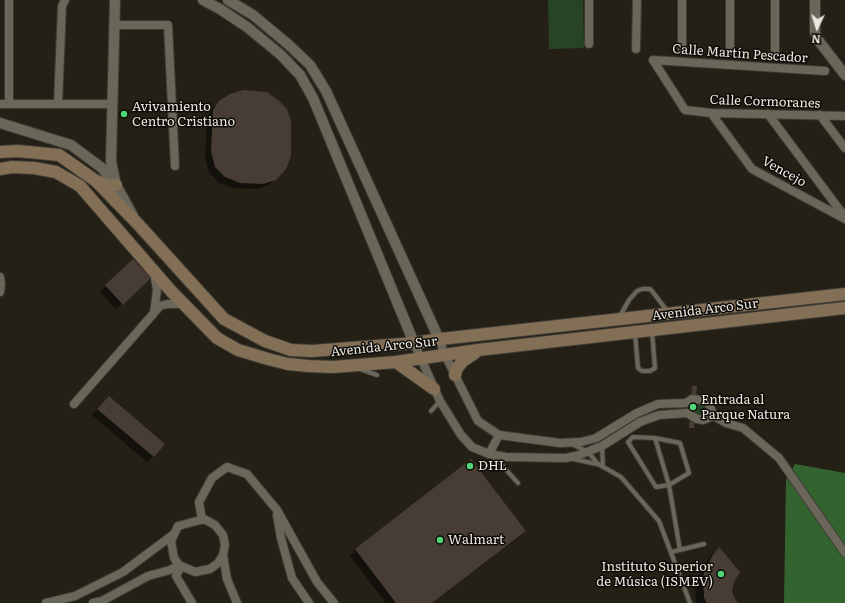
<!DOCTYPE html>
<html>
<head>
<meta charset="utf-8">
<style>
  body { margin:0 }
  #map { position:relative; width:845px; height:603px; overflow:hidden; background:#242015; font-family:Literata,serif }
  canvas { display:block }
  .north { position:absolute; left:797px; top:8px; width:40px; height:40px; -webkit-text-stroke:3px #0c0a06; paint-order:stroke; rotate:184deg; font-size:11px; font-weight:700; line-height:16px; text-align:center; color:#eae7e0 }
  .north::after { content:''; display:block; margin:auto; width:14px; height:18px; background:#eae7e0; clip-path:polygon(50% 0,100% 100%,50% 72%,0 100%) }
</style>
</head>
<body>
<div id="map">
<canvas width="845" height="603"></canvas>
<div class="north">N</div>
</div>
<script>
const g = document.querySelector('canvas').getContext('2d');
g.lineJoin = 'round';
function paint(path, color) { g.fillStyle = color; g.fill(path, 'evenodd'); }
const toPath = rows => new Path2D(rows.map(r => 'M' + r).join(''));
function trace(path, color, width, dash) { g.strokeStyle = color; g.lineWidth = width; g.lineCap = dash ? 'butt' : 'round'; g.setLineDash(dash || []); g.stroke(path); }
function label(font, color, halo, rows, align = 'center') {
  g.font = font + ' Literata,serif'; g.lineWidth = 3; g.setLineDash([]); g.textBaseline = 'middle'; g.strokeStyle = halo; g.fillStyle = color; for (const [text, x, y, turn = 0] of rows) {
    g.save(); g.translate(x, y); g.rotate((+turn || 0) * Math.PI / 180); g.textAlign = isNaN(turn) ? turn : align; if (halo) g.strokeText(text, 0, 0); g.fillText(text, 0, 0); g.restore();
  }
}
paint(toPath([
  [548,0,583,0,584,48,549,49],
  [695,403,704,405,706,407,706,411,705,414,701,417,696,417,692,406]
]), '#284426');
paint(toPath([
  [795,464,845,473,845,603,784,603,786,480]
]), '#336430');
paint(toPath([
  [220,102,285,169,269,185,257,189,234,188,219,183,209,172,205,157,207,117,213,108],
  [133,260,144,284,116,309,100,292],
  [103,403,164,444,147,462,92,415],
  [471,460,525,531,519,537,432,603,386,603,350,556,356,550],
  [719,549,733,582,731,592,736,603,696,603,695,585,703,568,710,557]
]), '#0007');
paint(toPath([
  [244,90,267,92,278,100,287,109,291,121,291,156,286,169,276,180,263,184,240,183,225,177,215,167,211,151,213,110,219,101,230,94],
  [133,259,151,278,123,305,105,285],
  [692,386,697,386,694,428,689,428],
  [109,396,165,444,154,457,97,409],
  [471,459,526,531,432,603,396,603,355,549],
  [719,547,740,572,734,582,732,592,735,599,738,603,707,603,704,598,703,576,711,558]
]), '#473d34');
const service = toPath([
  [620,316,629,300,637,291,642,289,650,289,652,291,668,312],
  [635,333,638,368,642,371,650,371,655,368,652,331],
  [360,369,377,375],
  [431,411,440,401],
  [655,438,669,485,689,473,680,443,655,438,633,437,628,442,656,487,669,485,680,550],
  [572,444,588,452,598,464,621,477,659,521,690,603],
  [602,446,603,467],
  [492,456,500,463,518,483],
  [573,459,597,464],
  [671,552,704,544]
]);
const minor = toPath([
  [730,0,730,51],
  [775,0,775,55],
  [115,25,168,25,175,166],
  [589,44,589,0],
  [636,49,637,0],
  [682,50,682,0],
  [653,60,685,110,711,113,845,116],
  [653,60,825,71],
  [0,104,112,104],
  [9,104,9,0],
  [58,104,62,6,65,0],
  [711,113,752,169,845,219],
  [768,114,845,217],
  [820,115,845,148],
  [154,272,157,290,154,313,160,306,167,304,185,304],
  [0,277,1,285,0,292],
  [439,339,445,355,478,421,499,435,560,443,581,442,596,438,637,413,658,404,686,403,692,399,701,400,708,402,714,416],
  [414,343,440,401,461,435,472,447,489,454,506,457,562,458,566,458,579,455,602,446,640,422,659,415,687,413,697,419,703,420,714,416],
  [74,404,154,313],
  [714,416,726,423,743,428,779,458,845,553],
  [489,454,499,435],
  [277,515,281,538,292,578,309,603],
  [202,520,199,502,212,478,227,467,247,474,277,510,317,582,334,603],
  [223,555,218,563,210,569,195,572,179,565,174,558,171,541,178,526,204,519,215,525,223,535,225,545,223,555,227,579,237,603],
  [181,566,176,576,192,603],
  [46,603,75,596,123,572,174,534],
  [93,603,102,601,148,576,170,570,179,565]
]);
const tertiary = toPath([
  [115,0,111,161,116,185],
  [203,0,220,9,247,27,281,55,300,75,313,98,414,343],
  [228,0,253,15,289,45,310,65,326,91,439,339],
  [815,0,815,32,818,40,845,75],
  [0,123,71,145,102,168,116,185,133,216]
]);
const secondary = toPath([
  [0,152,18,151,59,155,96,181,137,223,224,319,265,341,291,350,312,351,414,343,441,339,845,294],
  [0,169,12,167,34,168,56,172,80,186,171,291,217,338,238,350,268,359,288,364,308,366,333,367,396,362,478,350,845,308],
  [97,181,108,186,116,185],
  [396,362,434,389],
  [455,375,457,368,463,361,475,353]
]);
trace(service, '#3e3b34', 6);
trace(minor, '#3e3b34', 10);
trace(tertiary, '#3e3b34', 12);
trace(secondary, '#3e3b34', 14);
trace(service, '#6b665a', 4);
trace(minor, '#6b665a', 8);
trace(tertiary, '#6b665a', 10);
trace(secondary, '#836f56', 12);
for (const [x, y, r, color] of [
  [124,114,4,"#50d674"],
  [693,407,4,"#50d674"],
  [470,466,4,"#50d674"],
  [440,540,4,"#50d674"],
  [721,574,4,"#50d674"]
]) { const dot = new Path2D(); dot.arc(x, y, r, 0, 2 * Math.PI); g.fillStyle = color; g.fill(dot); trace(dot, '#0c0a06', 1.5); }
label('13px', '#eae7e0', '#0c0a06', [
  ["Calle Martín Pescador",740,54,4],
  ["Calle Cormoranes",765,102,2],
  ["Vencejo",784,172,29],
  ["Avenida Arco Sur",705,310,-7],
  ["Avenida Arco Sur",384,347,-6]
]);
label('13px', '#eae7e0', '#0c0a06', [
  ["Avivamiento",132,107],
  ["Centro Cristiano",132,122],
  ["Entrada al",701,400],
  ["Parque Natura",701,415],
  ["DHL",478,466],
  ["Walmart",448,540],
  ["Instituto Superior",713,567,"right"],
  ["de Música (ISMEV)",713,582,"right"]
], 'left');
</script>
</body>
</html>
